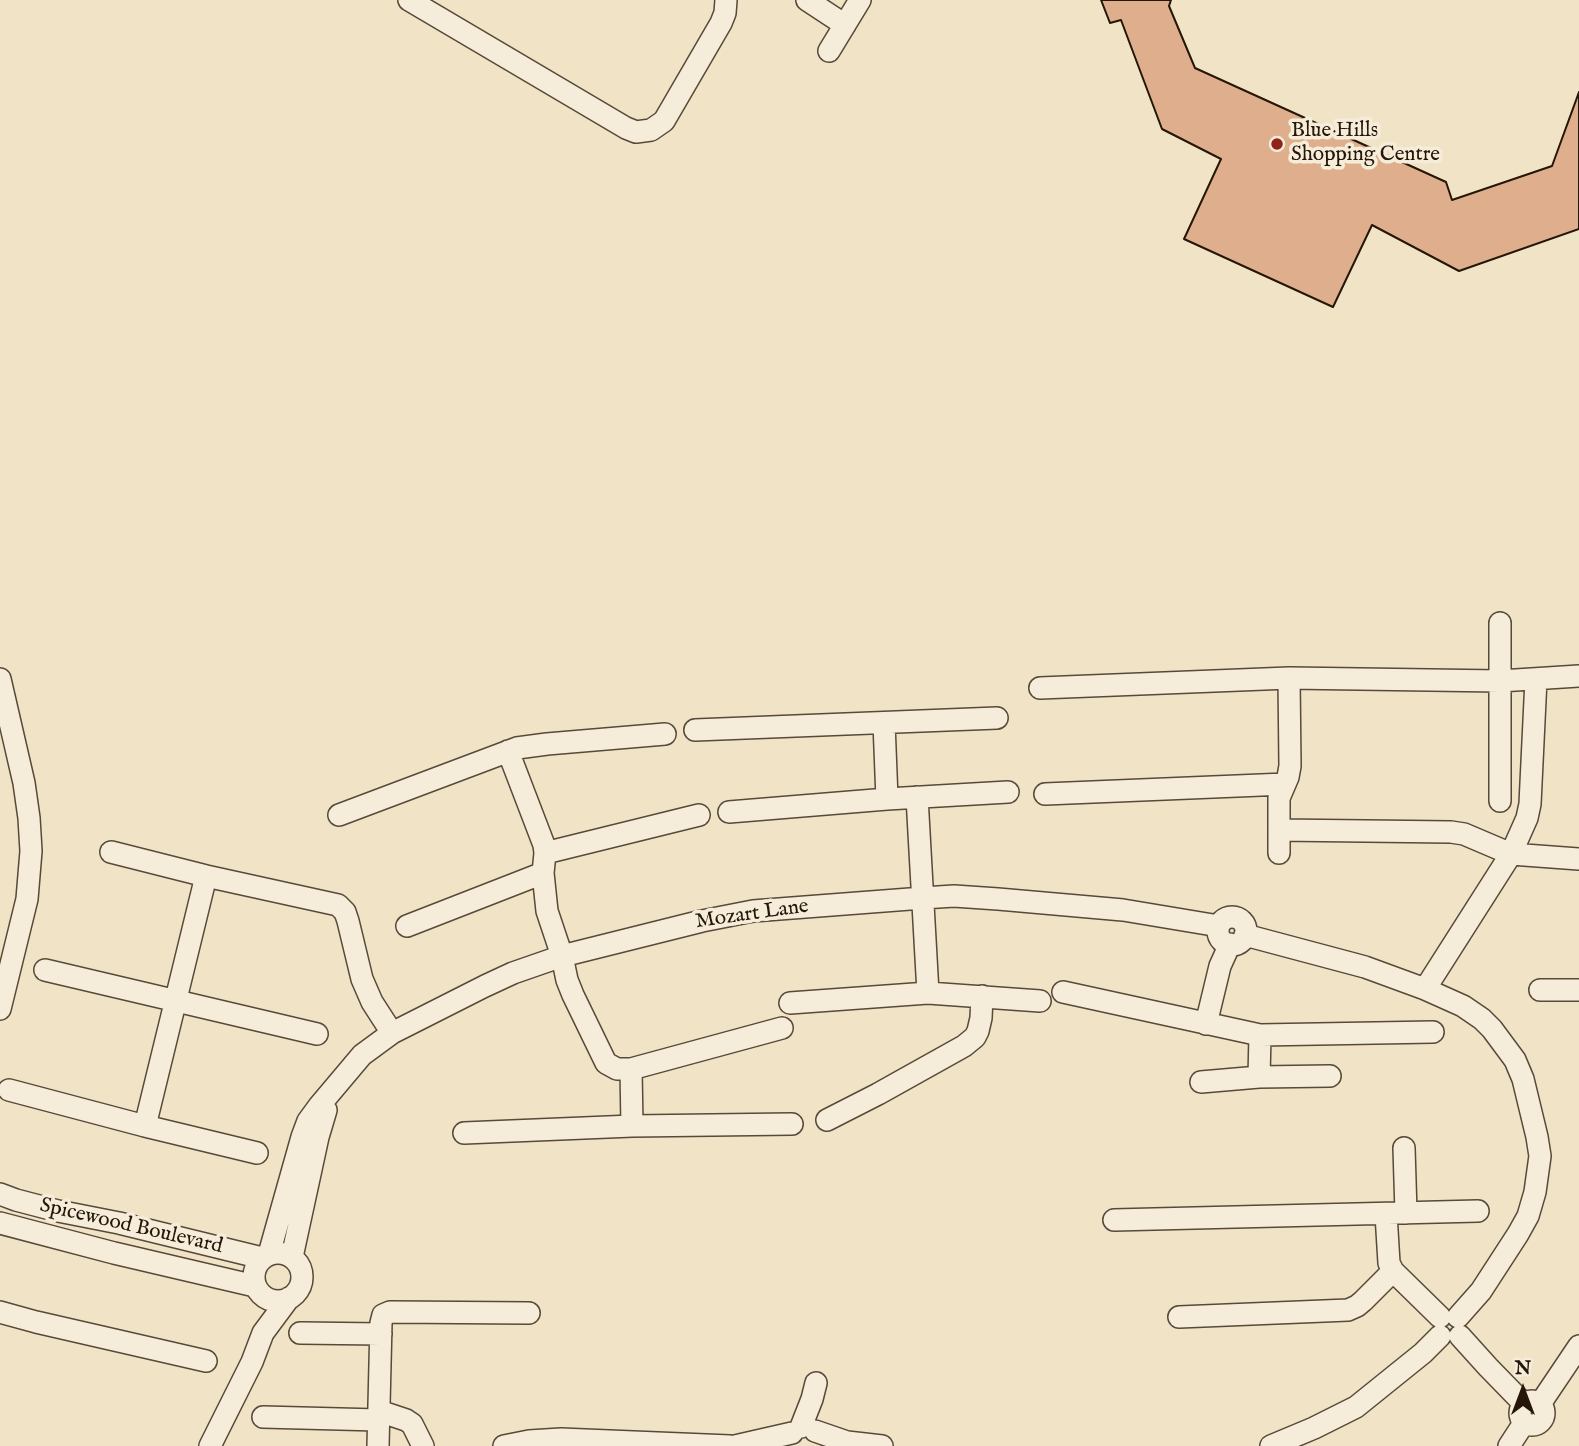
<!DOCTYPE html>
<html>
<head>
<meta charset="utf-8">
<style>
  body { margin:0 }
  #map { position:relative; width:1579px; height:1446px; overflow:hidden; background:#f0e3c6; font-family:"IM FELL English",serif }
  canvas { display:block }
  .north { position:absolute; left:1488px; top:1355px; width:70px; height:70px; -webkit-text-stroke:5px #f5edda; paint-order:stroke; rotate:0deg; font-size:19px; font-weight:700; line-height:28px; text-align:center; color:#251608 }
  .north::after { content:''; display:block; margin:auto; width:24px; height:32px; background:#251608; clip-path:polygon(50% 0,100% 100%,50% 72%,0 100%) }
</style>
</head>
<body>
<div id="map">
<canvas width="1579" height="1446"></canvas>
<div class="north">N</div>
</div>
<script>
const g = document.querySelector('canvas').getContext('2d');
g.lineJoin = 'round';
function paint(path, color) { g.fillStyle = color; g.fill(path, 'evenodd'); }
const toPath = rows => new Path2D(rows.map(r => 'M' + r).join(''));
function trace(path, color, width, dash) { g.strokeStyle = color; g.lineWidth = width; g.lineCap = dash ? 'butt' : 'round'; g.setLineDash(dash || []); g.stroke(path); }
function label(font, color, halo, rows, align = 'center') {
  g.font = font + ' "IM FELL English",serif'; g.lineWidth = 7; g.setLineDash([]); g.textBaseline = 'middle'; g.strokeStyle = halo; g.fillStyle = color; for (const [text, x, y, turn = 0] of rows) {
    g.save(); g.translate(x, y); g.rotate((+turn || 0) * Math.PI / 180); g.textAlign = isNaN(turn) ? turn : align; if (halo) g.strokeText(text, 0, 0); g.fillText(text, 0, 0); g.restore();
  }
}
const building = toPath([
  [1101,0,1171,0,1169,6,1195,68,1446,182,1452,200,1552,166,1579,92,1579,229,1459,271,1372,225,1333,307,1184,239,1221,159,1162,129,1121,20,1110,23,1101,0]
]);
paint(building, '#dfae8c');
trace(building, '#251608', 2);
const minor = toPath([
  [409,0,626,128,636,132,651,130,664,121,721,23,725,13,726,0],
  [807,0,845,25],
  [829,51,860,0],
  [1500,623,1500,801],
  [0,679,24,783,29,818,31,851,27,899,0,1009],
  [1040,688,1289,678,1500,681,1579,676],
  [884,723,887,799],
  [695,730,997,718],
  [508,751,544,845,545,853,543,873,547,911,562,956,567,980,573,995,606,1063,617,1069,631,1069,782,1028],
  [1045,794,1285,784],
  [917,797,928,993],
  [729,812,887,799,1008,792],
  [339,815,517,748,547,744,665,734],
  [1279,830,1451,832,1464,834,1511,854,1579,859],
  [111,852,206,876,338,905,345,912,348,921,362,979,372,1002,392,1033],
  [545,853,699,815],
  [1279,853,1279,798,1288,777,1290,766,1289,678],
  '1218 931a14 14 0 1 1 28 0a14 14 0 1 1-28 0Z',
  [407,926,543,873],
  [1245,935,1365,967,1425,989,1463,1006,1482,1019,1492,1029,1515,1060,1523,1079,1537,1137,1540,1156,1535,1192,1528,1216,1518,1234,1481,1291,1458,1317],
  [45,970,317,1034],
  [1425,989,1511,854,1527,818,1530,804,1536,679],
  [1540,990,1579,990],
  [1063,992,1260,1035,1433,1032],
  [790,1003,928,993,1040,1001],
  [1206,1024,1220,966,1230,944],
  [631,1069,632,1126],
  [1259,1077,1260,1035],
  [1201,1082,1259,1077,1330,1076],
  [9,1090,145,1126,257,1153],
  [827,1120,878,1094,964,1046,975,1037,978,1031,981,1018,982,996],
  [145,1126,206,876],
  [464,1133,632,1126,792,1124],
  [1404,1148,1406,1213],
  [0,1194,16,1200,58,1211,119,1223,262,1258],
  [1386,1214,1389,1263,1393,1271,1440,1317],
  [1114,1220,1478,1211],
  [0,1223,114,1253,255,1286],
  '254 1277a24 24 0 1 1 48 0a24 24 0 1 1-48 0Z',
  [269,1254,302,1137,308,1121,319,1106,362,1055,392,1033,485,986,513,973,562,956,702,921,753,911,923,898,954,896,998,899,1123,910,1219,926],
  [292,1257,318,1137,326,1110],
  [0,1312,36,1322,206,1361],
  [1179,1317,1348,1310,1357,1306,1363,1301,1393,1271],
  [300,1333,381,1334],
  [1460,1336,1488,1367,1524,1404],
  '1520 1413a12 12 0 1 1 24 0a12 12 0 1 1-24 0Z',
  [1540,1404,1579,1346],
  [379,1411,406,1420,412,1424,423,1446],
  [263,1417,378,1420],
  [801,1427,812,1399,816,1383],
  [815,1431,847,1442,882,1446],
  [210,1446,252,1362,263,1333,289,1298],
  [378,1446,381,1323,383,1315,390,1312,529,1313],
  [504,1446,529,1441,561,1439,730,1446],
  [735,1446,792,1433],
  [1271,1446,1314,1428,1356,1407,1423,1353,1440,1336],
  [1509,1446,1524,1423]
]);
trace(minor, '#584938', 24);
trace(minor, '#f5edda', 21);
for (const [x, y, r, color] of [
  [1277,144,7,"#8f2418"]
]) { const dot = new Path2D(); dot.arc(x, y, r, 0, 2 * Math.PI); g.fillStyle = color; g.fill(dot); trace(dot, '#f5edda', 2.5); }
label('21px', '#251608', '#f5edda', [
  ["Blue Hills",1291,132],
  ["Shopping Centre",1291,156]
], 'left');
label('21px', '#251608', '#f5edda', [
  ["Mozart Lane",752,915,-8],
  ["Spicewood Boulevard",131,1227,13]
]);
</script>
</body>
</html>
